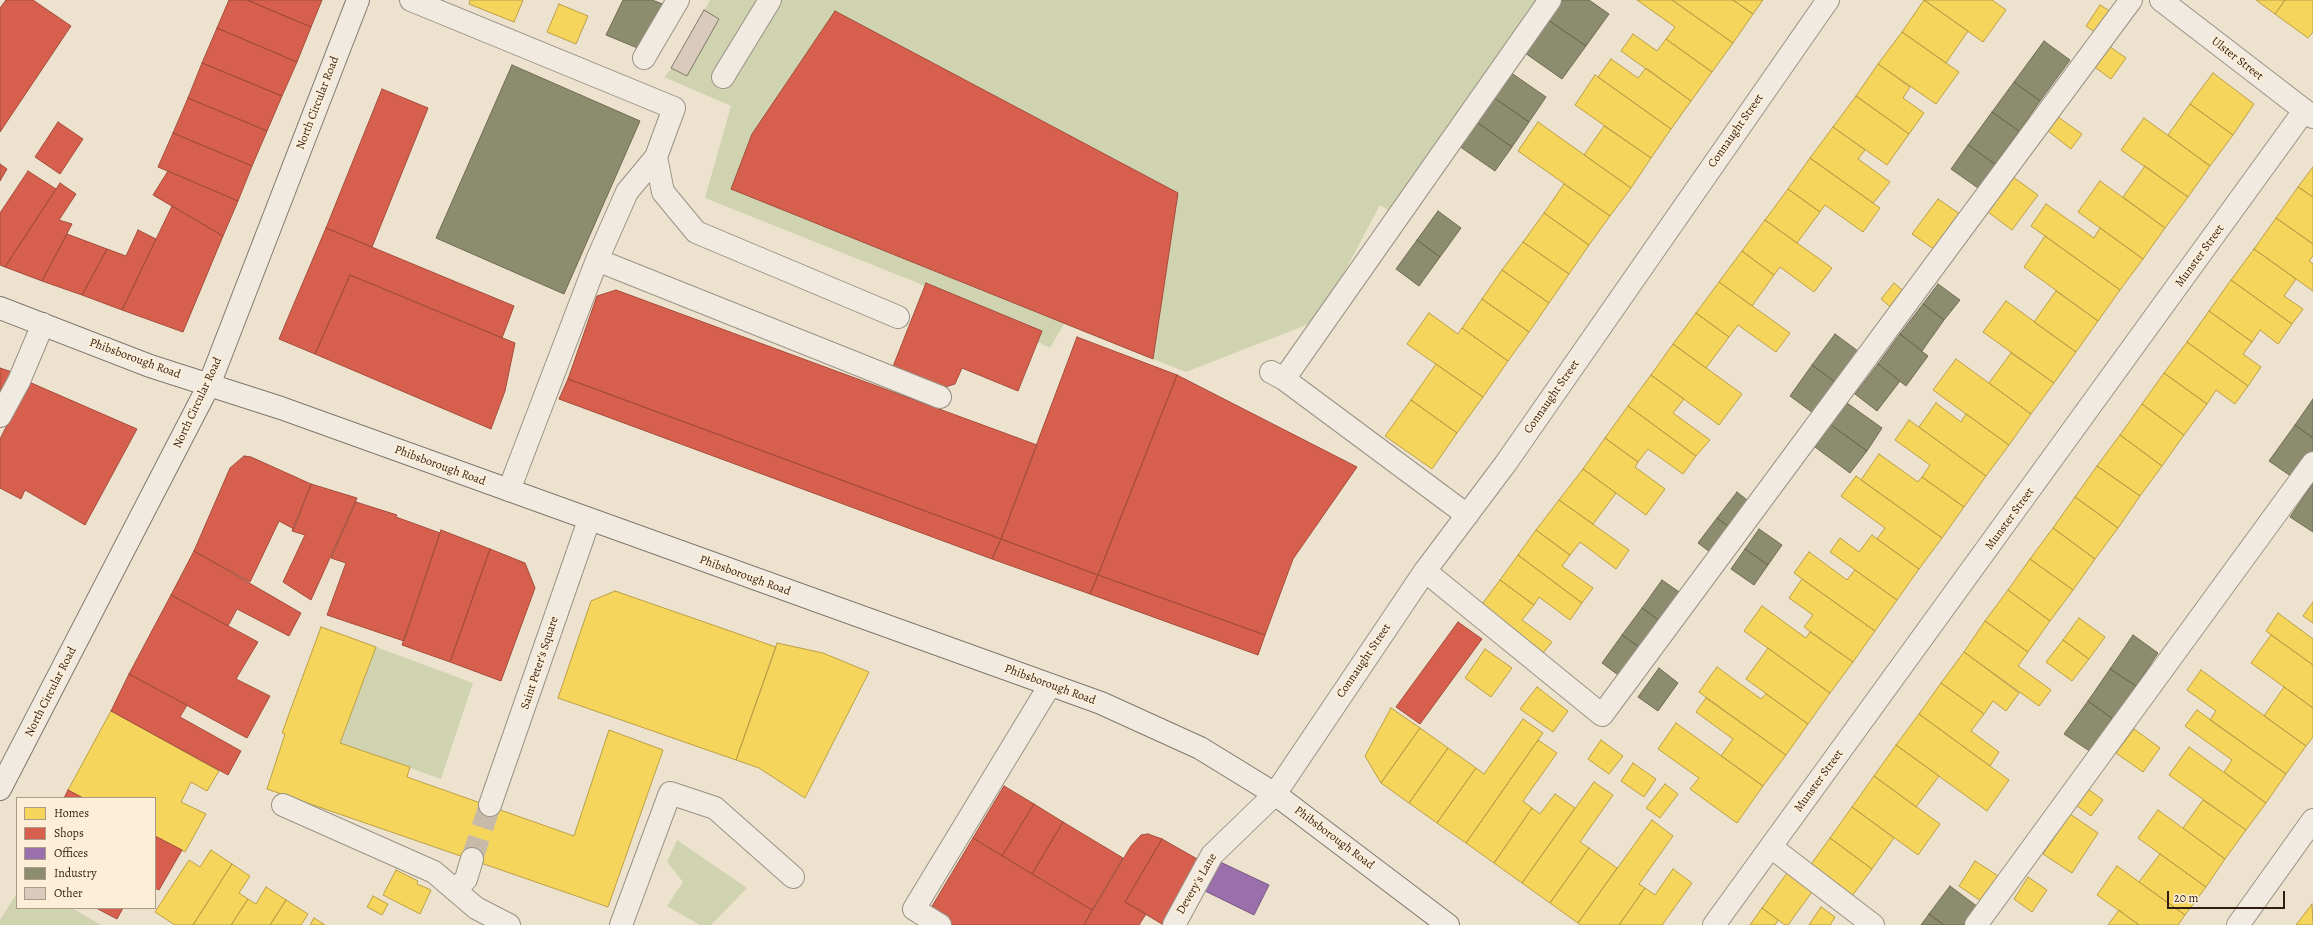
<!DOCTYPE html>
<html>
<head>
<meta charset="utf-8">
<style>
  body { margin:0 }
  #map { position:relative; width:2313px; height:925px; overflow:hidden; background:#ede2ce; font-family:Alegreya,serif }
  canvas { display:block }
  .legend { position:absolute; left:16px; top:797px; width:140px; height:112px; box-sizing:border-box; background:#fceed7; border:1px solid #ab9a89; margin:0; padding:5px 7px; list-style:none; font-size:12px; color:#311c13 }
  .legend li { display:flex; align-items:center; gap:8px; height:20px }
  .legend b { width:20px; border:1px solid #ab9a89 }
  .scale { position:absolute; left:2167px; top:891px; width:118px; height:18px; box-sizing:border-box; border:2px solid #311c13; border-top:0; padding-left:5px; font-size:12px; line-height:14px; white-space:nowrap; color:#311c13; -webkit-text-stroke:3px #fceed7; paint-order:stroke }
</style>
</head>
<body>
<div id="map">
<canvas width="2313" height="925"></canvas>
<ul class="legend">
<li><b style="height:11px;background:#f6d55c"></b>Homes</li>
<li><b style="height:11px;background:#d6604d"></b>Shops</li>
<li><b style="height:11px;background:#9970ab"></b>Offices</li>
<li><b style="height:11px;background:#8c8c6e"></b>Industry</li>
<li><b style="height:11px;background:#d9cabb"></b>Other</li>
</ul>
<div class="scale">20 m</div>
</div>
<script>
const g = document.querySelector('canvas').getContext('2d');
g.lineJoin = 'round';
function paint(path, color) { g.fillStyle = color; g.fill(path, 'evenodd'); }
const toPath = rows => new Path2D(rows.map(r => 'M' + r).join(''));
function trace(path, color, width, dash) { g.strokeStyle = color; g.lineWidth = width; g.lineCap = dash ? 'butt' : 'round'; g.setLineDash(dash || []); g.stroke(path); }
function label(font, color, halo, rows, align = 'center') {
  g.font = font + ' Alegreya,serif'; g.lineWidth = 4; g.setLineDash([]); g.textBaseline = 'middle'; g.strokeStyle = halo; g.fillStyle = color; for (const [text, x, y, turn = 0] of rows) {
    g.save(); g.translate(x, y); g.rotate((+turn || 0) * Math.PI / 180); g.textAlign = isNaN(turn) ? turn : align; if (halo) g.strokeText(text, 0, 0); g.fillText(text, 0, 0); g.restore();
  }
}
paint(toPath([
  [710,0,1544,0,1391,212,1380,205,1319,320,1186,372,1064,324,1050,348,918,283,705,198,731,106,664,77,672,68],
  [376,647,473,683,441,779,340,743],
  [677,840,747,888,711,925,700,925,667,906,683,882,667,862],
  [17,893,17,908,72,908,101,925,0,925,0,920]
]), '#d0d3b0');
const homes = toPath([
  [470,0,523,0,514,22,469,4,470,0],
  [1637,0,1672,0,1733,43,1712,72,1666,39,1675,27,1637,0],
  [1672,0,1733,0,1753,14,1733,43,1672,0],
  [1733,0,1763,0,1753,14,1733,0],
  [1924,0,1968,31,1946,63,1902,32,1924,0],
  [1924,0,1992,0,2006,10,1983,42,1924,0],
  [2256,0,2285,0,2275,14,2256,0],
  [2285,0,2313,0,2313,32,2308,38,2275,14,2285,0],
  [559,4,588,16,576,44,547,32,559,4],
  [2100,5,2113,13,2099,35,2086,26,2100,5],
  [1902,32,1959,72,1936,104,1878,64,1902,32],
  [1633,34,1657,51,1666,39,1712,72,1691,101,1621,51,1633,34],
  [2106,44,2126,58,2111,79,2092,65,2106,44],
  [1611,59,1638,78,1646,68,1691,101,1671,129,1598,77,1611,59],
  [1878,64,1910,87,1903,98,1924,113,1909,134,1856,96,1878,64],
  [2213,73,2254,104,2233,135,2190,104,2213,73],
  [1595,75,1671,129,1651,158,1575,105,1595,75],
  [1856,96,1909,134,1887,165,1833,127,1856,96],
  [2190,104,2233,135,2210,166,2168,135,2190,104],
  [2058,117,2082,134,2071,149,2048,131,2058,117],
  [2144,118,2210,166,2188,197,2121,150,2144,118],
  [1538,122,1631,188,1610,216,1518,151,1538,122],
  [1604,126,1651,158,1631,188,1584,155,1604,126],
  [1833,127,1865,150,1858,159,1890,182,1873,203,1810,158,1833,127],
  [1810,158,1880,208,1863,232,1825,205,1820,212,1788,189,1810,158],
  [2145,166,2188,197,2165,228,2123,197,2145,166],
  [2313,167,2313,197,2298,187,2313,167],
  [2013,177,2038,195,2012,230,1988,212,2013,177],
  [2100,181,2165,228,2143,259,2078,212,2100,181],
  [1564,184,1610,216,1589,245,1544,213,1564,184],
  [2298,187,2313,197,2313,244,2276,218,2298,187],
  [1788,189,1820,212,1797,243,1765,220,1788,189],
  [1938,199,1963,216,1938,252,1912,234,1938,199],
  [2046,204,2094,238,2100,228,2143,259,2120,290,2031,226,2046,204],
  [1544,213,1589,245,1569,274,1523,242,1544,213],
  [2276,218,2313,244,2313,256,2309,261,2313,264,2313,291,2254,249,2276,218],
  [1765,220,1832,268,1814,292,1780,267,1774,275,1742,251,1765,220],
  [2045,236,2120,290,2098,321,2024,267,2045,236],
  [1523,242,1569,274,1549,303,1502,270,1523,242],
  [2254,249,2296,279,2284,296,2303,309,2292,324,2231,280,2254,249],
  [1742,251,1774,275,1752,306,1719,282,1742,251],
  [1502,270,1549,303,1529,332,1482,299,1502,270],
  [2231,280,2292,324,2278,344,2260,330,2252,342,2209,311,2231,280],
  [1719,282,1790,333,1776,352,1738,325,1729,337,1696,313,1719,282],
  [1894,283,1907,294,1894,310,1881,299,1894,283],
  [2056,291,2098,321,2076,352,2034,322,2056,291],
  [1482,299,1529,332,1508,361,1462,328,1482,299],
  [2006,301,2076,352,2054,383,1983,332,2006,301],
  [2209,311,2252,342,2243,354,2261,367,2248,386,2187,342,2209,311],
  [1429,313,1458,334,1462,328,1508,361,1483,397,1407,344,1429,313],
  [1696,313,1729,337,1706,368,1673,344,1696,313],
  [2187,342,2248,386,2235,404,2216,390,2207,404,2164,373,2187,342],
  [1673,344,1742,394,1719,425,1651,375,1673,344],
  [2011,353,2054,383,2031,414,1989,383,2011,353],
  [1956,359,2031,414,2009,445,1933,390,1956,359],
  [1436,364,1483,397,1457,433,1411,400,1436,364],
  [2164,373,2207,404,2184,435,2142,404,2164,373],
  [1651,375,1684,399,1673,413,1710,440,1696,456,1628,406,1651,375],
  [1411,400,1457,433,1432,469,1385,436,1411,400],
  [1936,403,1961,422,1966,414,2009,445,1986,476,1919,427,1936,403],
  [2142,404,2184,435,2162,466,2120,435,2142,404],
  [1628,406,1696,456,1683,474,1648,449,1638,462,1605,438,1628,406],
  [1909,420,1986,476,1964,507,1922,477,1930,465,1895,440,1909,420],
  [2120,435,2162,466,2140,496,2097,466,2120,435],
  [1605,438,1638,462,1635,467,1665,489,1646,515,1583,469,1605,438],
  [1879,454,1918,482,1922,477,1964,507,1942,538,1861,480,1879,454],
  [2097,466,2140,496,2118,528,2075,497,2097,466],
  [1583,469,1616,493,1593,524,1559,500,1583,469],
  [1856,476,1942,538,1919,569,1877,539,1885,528,1841,496,1856,476],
  [2075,497,2118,528,2095,559,2053,528,2075,497],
  [1559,500,1629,550,1616,569,1580,542,1570,555,1536,530,1559,500],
  [2053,528,2095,559,2073,590,2030,559,2053,528],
  [1536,530,1570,555,1562,566,1593,588,1582,603,1518,555,1536,530],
  [1872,535,1919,569,1897,600,1830,552,1840,538,1859,552,1872,535],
  [1809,552,1847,580,1855,570,1897,600,1875,631,1794,573,1809,552],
  [1518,555,1582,603,1570,620,1539,597,1534,605,1500,580,1518,555],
  [2030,559,2073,590,2050,621,2008,590,2030,559],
  [1802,579,1875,631,1853,662,1804,627,1813,615,1789,598,1802,579],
  [1500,580,1534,605,1522,620,1552,642,1539,658,1477,611,1500,580],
  [2008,590,2050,621,2028,652,1985,621,2008,590],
  [615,591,776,647,736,760,558,698,591,601,615,591],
  [2313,602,2313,623,2303,616,2313,602],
  [1762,606,1806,638,1810,632,1853,662,1830,693,1744,631,1762,606],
  [2278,613,2313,639,2313,665,2266,631,2278,613],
  [2079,618,2105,637,2089,659,2063,640,2079,618],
  [1985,621,2028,652,2018,666,2051,690,2039,706,1964,652,1985,621],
  [321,627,376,647,340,743,410,767,407,777,574,836,609,730,663,750,608,907,267,789,285,734,282,733,321,627],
  [2271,635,2313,665,2313,708,2251,663,2271,635],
  [2063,640,2089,659,2072,681,2046,662,2063,640],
  [777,643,823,653,869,672,805,798,759,768,736,760,777,643],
  [1768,648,1830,693,1808,724,1746,679,1768,648],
  [1485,649,1512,668,1491,697,1465,678,1485,649],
  [1964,652,2019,693,2006,711,1993,701,1984,714,1941,683,1964,652],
  [1717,667,1761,699,1766,694,1808,724,1786,755,1699,692,1717,667],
  [2201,670,2306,746,2286,774,2210,720,2216,711,2187,690,2201,670],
  [1941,683,1984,714,1971,731,1999,752,1990,766,1919,714,1941,683],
  [1537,687,1568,711,1553,732,1520,709,1537,687],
  [2284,687,2313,708,2313,737,2306,746,2264,716,2284,687],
  [1706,698,1786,755,1763,786,1721,756,1733,739,1696,712,1706,698],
  [1391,708,1420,728,1381,783,1365,756,1391,708],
  [2197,710,2286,774,2266,803,2224,772,2232,760,2185,726,2197,710],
  [111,711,219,771,207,791,191,782,181,802,206,814,185,852,155,836,155,798,83,798,68,790,111,711],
  [1919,714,2009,780,1987,811,1896,745,1919,714],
  [1523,719,1543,733,1466,843,1437,823,1476,768,1484,774,1523,719],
  [1676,723,1763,786,1737,823,1690,789,1699,778,1658,749,1676,723],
  [1420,728,1448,748,1409,803,1381,783,1420,728],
  [2134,729,2160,748,2143,772,2116,753,2134,729],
  [1538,740,1557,753,1523,801,1532,808,1494,863,1466,843,1538,740],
  [1601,740,1623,756,1609,774,1588,759,1601,740],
  [1896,745,1939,776,1916,807,1874,776,1896,745],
  [2189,747,2266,803,2246,830,2169,775,2189,747],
  [1448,748,1476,768,1437,823,1409,803,1448,748],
  [1633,763,1656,779,1644,797,1621,781,1633,763],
  [1874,776,1940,824,1918,855,1852,807,1874,776],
  [1594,782,1613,795,1580,842,1589,848,1550,903,1522,883,1594,782],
  [1665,784,1678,794,1660,818,1646,808,1665,784],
  [2088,789,2103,800,2091,816,2076,805,2088,789],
  [1555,794,1575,808,1522,883,1494,863,1532,808,1540,814,1555,794],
  [2203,800,2246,830,2225,859,2183,828,2203,800],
  [1852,807,1894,838,1872,869,1830,838,1852,807],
  [2158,810,2225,859,2206,887,2138,838,2158,810],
  [2070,814,2098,833,2072,873,2043,854,2070,814],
  [1652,820,1673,836,1639,884,1645,888,1619,925,1581,925,1578,923,1652,820],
  [1830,838,1872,869,1849,900,1807,870,1830,838],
  [1589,848,1617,868,1578,923,1550,903,1589,848],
  [211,850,232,864,193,925,175,925,155,912,189,860,200,867,211,850],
  [2160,854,2206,887,2185,915,2139,882,2160,854],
  [1975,861,2000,877,1984,903,1959,886,1975,861],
  [232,864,250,876,239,893,248,899,231,925,193,925,232,864],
  [2117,866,2185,915,2178,925,2139,925,2097,895,2117,866],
  [1673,869,1692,883,1662,925,1619,925,1645,888,1655,895,1673,869],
  [396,870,418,881,417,884,431,890,420,914,383,895,396,870],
  [1787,873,1812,892,1788,925,1785,925,1762,908,1787,873],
  [2028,877,2047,890,2032,912,2014,899,2028,877],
  [266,887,286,900,270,925,231,925,248,899,256,904,266,887],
  [373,896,388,904,382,915,367,907,373,896],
  [286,900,308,914,301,925,270,925,286,900],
  [2312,904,2313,925,2296,925,2312,904],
  [1821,907,1835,917,1830,925,1809,925,1821,907],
  [1762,908,1778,920,1775,925,1750,925,1762,908],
  [2119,910,2139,925,2108,925,2119,910],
  [314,918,325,925,310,925,314,918]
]);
paint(homes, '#f6d55c');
trace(homes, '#bb9e46', 1);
const shops = toPath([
  [6,0,33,0,71,26,0,132,0,8,6,0],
  [229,0,247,0,311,27,297,62,217,28,229,0],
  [247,0,322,0,311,27,247,0],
  [835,11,1178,193,1153,359,731,189,752,134,835,11],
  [217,28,297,62,282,96,202,63,217,28],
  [202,63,282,96,267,131,188,98,202,63],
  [382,89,428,108,372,247,326,228,382,89],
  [188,98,267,131,252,166,173,133,188,98],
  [58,122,83,139,60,174,35,157,58,122],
  [173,133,252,166,238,201,158,167,173,133],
  [0,164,7,169,0,181,0,164],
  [28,171,56,189,5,267,0,265,0,213,28,171],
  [168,171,238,201,223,236,153,195,168,171],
  [60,183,76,194,59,220,72,224,42,281,5,267,60,183],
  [172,206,223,236,183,332,122,310,172,206],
  [326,228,514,306,502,338,350,275,315,354,279,339,326,228],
  [138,230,156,239,122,310,82,295,107,249,126,256,138,230],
  [67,234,107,249,82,295,42,281,67,234],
  [350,275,515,343,505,391,491,429,315,354,350,275],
  [926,283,1042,331,1018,391,962,368,955,384,942,388,892,369,926,283],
  [616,290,1037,445,1001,539,568,379,597,296,616,290],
  [1077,337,1177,375,1098,575,1001,539,1077,337],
  [0,368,12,372,0,392,0,368],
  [1177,375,1357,467,1293,559,1265,635,1098,575,1177,375],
  [568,379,1001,539,992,559,559,399,568,379],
  [29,382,137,429,85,525,25,490,21,499,0,488,0,439,29,382],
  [244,456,251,457,311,484,294,529,279,521,250,582,194,551,230,468,244,456],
  [311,484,357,498,311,600,283,582,305,535,292,531,311,484],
  [356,502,397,515,396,517,440,533,404,641,327,615,346,563,331,558,356,502],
  [441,530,490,549,450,662,402,645,441,530],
  [1001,539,1098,575,1090,594,992,559,1001,539],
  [490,549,525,563,535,588,501,681,450,662,490,549],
  [194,551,301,613,289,636,237,609,228,626,171,595,194,551],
  [1098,575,1265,635,1258,655,1090,594,1098,575],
  [171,595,258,642,236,679,270,696,247,738,129,674,171,595],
  [1458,622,1482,639,1420,724,1396,707,1458,622],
  [129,674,187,705,180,717,241,751,228,775,111,711,129,674],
  [1004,786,1034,804,1002,856,973,838,1004,786],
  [68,790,83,798,64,798,68,790],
  [1034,804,1063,822,1032,874,1002,856,1034,804],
  [1063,822,1123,858,1092,910,1032,874,1063,822],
  [1148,834,1162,839,1125,902,1146,914,1139,925,1084,925,1131,846,1141,835,1148,834],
  [155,836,182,850,159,890,155,888,155,836],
  [973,838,1092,910,1084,925,947,925,928,913,973,838],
  [1162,839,1199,860,1162,924,1125,902,1162,839],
  [96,908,123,908,117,919,96,908]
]);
paint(shops, '#d6604d');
trace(shops, '#a44c3c', 1);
const offices = toPath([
  [1218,861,1269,885,1254,915,1203,890,1218,861]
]);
paint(offices, '#9970ab');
trace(offices, '#7a577d', 1);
const industry = toPath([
  [623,0,652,0,665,5,640,49,606,35,623,0],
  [1563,0,1589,0,1609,14,1586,46,1548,20,1563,0],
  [1548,20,1586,46,1562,79,1525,53,1548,20],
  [2044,41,2070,60,2040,101,2014,82,2044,41],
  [512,65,640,121,564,294,436,238,512,65],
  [1510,72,1546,97,1529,122,1493,97,1510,72],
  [2014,82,2040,101,2019,131,1992,112,2014,82],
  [1493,97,1529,122,1512,147,1475,121,1493,97],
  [1992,112,2019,131,1995,164,1968,145,1992,112],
  [1475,121,1512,147,1495,171,1459,146,1475,121],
  [1968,145,1995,164,1978,188,1951,169,1968,145],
  [1438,211,1461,228,1440,257,1417,240,1438,211],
  [1417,240,1440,257,1419,286,1396,269,1417,240],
  [1938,284,1960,300,1944,320,1923,304,1938,284],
  [1923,304,1944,320,1922,351,1900,334,1923,304],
  [1835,334,1862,354,1839,385,1812,365,1835,334],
  [1900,334,1928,356,1906,386,1878,364,1900,334],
  [1878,364,1900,381,1877,411,1855,394,1878,364],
  [1812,365,1839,385,1817,416,1790,396,1812,365],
  [2313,399,2313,438,2295,425,2313,399],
  [1847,403,1882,428,1867,451,1831,425,1847,403],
  [1831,425,1867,451,1850,473,1815,447,1831,425],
  [2295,425,2313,438,2313,454,2295,479,2269,461,2295,425],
  [2313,483,2313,532,2290,517,2313,483],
  [1737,492,1752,504,1733,530,1717,518,1737,492],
  [1717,518,1733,530,1714,555,1698,543,1717,518],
  [1759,529,1782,545,1768,565,1745,549,1759,529],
  [1745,549,1768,565,1754,585,1731,569,1745,549],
  [1662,580,1685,596,1664,624,1642,608,1662,580],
  [1642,608,1664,624,1645,651,1622,635,1642,608],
  [1622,635,1645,651,1625,680,1602,663,1622,635],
  [2133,635,2158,653,2136,686,2110,669,2133,635],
  [1659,668,1678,683,1658,711,1638,697,1659,668],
  [2110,669,2136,686,2113,719,2088,701,2110,669],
  [2088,701,2113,719,2091,752,2064,734,2088,701],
  [1950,886,1978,907,1964,925,1944,925,1929,914,1950,886],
  [1929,914,1944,925,1921,925,1929,914]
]);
paint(industry, '#8c8c6e');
trace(industry, '#716a53', 1);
const building = toPath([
  [704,10,719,19,687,76,671,68,704,10]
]);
paint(building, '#d9cabb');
trace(building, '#80776d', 1);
trace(toPath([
  [472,859,490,805]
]), '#c7baa9', 22, [22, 11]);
const service = toPath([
  [411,0,674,108,656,157,663,192,696,232,898,317],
  [644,58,678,0],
  [723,77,770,0],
  [597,260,940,397],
  [1271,372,1284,379,1467,515],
  [1284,379,1550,0],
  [0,416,19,381,43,324],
  [509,490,597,260,627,192,656,157],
  [1425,571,1602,715,2131,0],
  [1771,847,1873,925],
  [621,925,670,793,715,808,793,877],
  [940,925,914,909,1050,685],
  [1174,925,1212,855,1275,794],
  [1976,925,2313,463]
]);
const minor = toPath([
  [2161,0,2313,117],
  [283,805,434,872,476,908,509,925],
  [490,805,589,520],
  [456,890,466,879,472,859],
  [1714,925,2304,111],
  [2238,925,2313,820]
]);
const tertiary = toPath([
  [1275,794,1425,571,1506,463,1828,0]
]);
const secondary = toPath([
  [0,308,150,366,281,408,1101,703,1200,748,1275,794,1448,925],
  [0,789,209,385,358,0]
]);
trace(service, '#9a9285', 24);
trace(minor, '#9a9285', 24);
trace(tertiary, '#9a9285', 24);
trace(secondary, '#80776d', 24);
trace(service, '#f0eae0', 22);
trace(minor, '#f0eae0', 22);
trace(tertiary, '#f0eae0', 22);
trace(secondary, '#f0eae0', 22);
label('12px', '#311c13', '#fceed7', [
  ["Ulster Street",2237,59,38],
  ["North Circular Road",318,103,-69],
  ["Connaught Street",1736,131,-55],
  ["Munster Street",2200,256,-54],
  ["Phibsborough Road",135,359,20],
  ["Connaught Street",1552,397,-55],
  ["North Circular Road",198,403,-65],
  ["Phibsborough Road",440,466,20],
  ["Munster Street",2010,519,-54],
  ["Phibsborough Road",745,576,20],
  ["Connaught Street",1364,661,-56],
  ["Saint Peter's Square",540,663,-72],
  ["Phibsborough Road",1050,685,20],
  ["North Circular Road",51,692,-63],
  ["Munster Street",1819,781,-54],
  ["Phibsborough Road",1334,838,37],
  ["Devery's Lane",1197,884,-60]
]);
</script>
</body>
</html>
